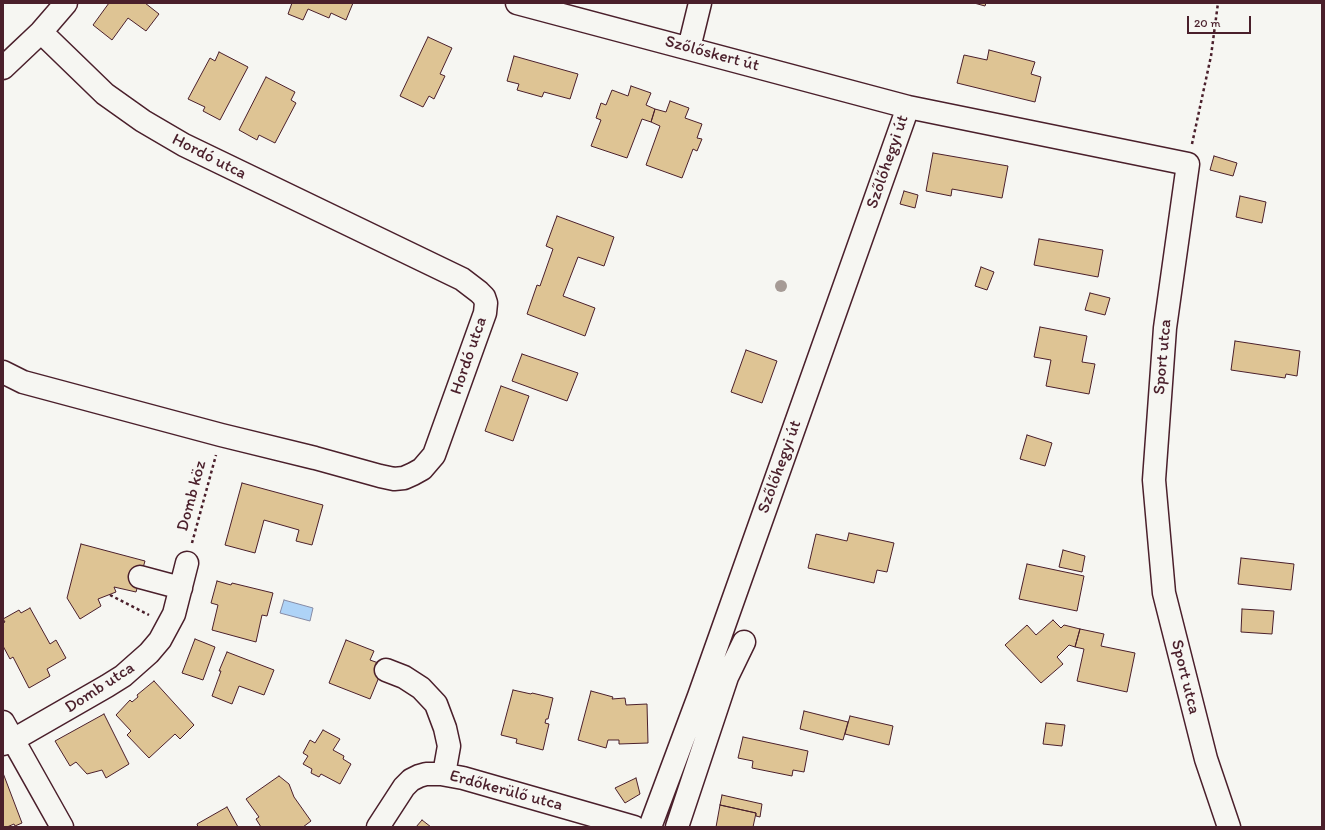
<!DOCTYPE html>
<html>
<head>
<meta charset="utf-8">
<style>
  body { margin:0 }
  #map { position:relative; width:1325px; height:830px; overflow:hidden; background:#f6f6f2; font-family:Itim,sans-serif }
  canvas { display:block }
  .frame { position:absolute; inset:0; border:4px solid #4a1f2b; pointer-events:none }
  .scale { position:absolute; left:1187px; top:16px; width:64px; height:18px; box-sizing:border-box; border:2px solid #4a1f2b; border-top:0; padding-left:5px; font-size:12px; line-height:14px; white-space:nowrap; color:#4a1f2b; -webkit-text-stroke:3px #f6f6f2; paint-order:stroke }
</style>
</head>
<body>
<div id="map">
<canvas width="1325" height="830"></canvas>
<div class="frame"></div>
<div class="scale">20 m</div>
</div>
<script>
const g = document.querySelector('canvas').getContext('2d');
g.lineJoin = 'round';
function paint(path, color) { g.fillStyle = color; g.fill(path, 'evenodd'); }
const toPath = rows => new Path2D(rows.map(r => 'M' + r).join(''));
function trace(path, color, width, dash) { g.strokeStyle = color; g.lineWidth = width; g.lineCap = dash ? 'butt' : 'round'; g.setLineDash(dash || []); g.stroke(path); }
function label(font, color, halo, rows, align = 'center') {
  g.font = font + ' Itim,sans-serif'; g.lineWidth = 3; g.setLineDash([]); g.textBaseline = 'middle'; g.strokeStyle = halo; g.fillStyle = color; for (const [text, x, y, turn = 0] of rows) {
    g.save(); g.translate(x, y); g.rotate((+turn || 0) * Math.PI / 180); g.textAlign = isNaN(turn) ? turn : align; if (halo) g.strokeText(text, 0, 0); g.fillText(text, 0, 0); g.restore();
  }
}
const water = toPath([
  [284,600,313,608,310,621,280,613,284,600]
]);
paint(water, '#aed3f7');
trace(water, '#868ba5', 1);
const building = toPath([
  [109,3,145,3,159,14,146,31,128,18,112,40,93,25,109,3],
  [292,3,353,3,346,20,331,13,329,18,308,9,303,20,288,14,292,3],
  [974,3,986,3,985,6,974,3],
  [428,37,452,48,440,74,445,76,434,99,429,96,423,107,400,96,428,37],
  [989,50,1035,62,1031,74,1041,77,1035,102,957,83,964,55,987,60,989,50],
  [219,52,248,67,220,120,203,111,205,107,188,99,210,58,215,61,219,52],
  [514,56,578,74,570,99,544,92,542,97,517,90,519,84,507,81,514,56],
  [266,77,295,92,291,100,296,103,275,143,259,135,257,140,239,130,266,77],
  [631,86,651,93,646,105,655,109,651,122,642,119,627,158,591,146,601,120,596,118,601,103,606,105,612,90,628,96,631,86],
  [670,101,689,108,685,118,702,124,697,138,702,139,697,151,693,149,682,178,646,165,660,126,651,122,655,109,666,112,670,101],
  [933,153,1008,166,1002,198,952,189,951,196,926,191,933,153],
  [1214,156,1237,163,1233,176,1210,170,1214,156],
  [904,191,918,195,915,208,900,204,904,191],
  [1240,196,1266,202,1262,223,1236,217,1240,196],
  [557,216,614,237,604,266,578,257,563,296,595,308,585,336,527,314,537,285,540,286,553,249,546,246,557,216],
  [1039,239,1103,250,1098,277,1034,265,1039,239],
  [981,267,994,272,987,290,975,286,981,267],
  [1090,293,1110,298,1105,315,1085,310,1090,293],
  [1040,327,1087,336,1082,362,1095,364,1089,394,1046,386,1051,360,1034,357,1040,327],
  [1235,341,1300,351,1297,376,1286,374,1285,378,1231,370,1235,341],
  [746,350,777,361,762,403,731,392,746,350],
  [522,354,578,373,567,401,512,381,522,354],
  [501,386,529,396,513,441,485,431,501,386],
  [1027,435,1052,443,1045,466,1020,459,1027,435],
  [242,483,323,505,312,545,296,541,299,530,264,520,255,553,225,545,242,483],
  [849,533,894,543,887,572,877,570,874,583,808,568,816,534,847,541,849,533],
  [81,544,145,561,136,592,114,587,116,592,98,599,101,606,80,619,67,598,81,544],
  [1063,550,1085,556,1082,572,1059,567,1063,550],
  [1241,558,1294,564,1291,590,1238,584,1241,558],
  [1027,564,1084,576,1077,611,1019,599,1027,564],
  [217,581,231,585,232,583,273,593,267,616,262,615,256,642,212,630,218,605,211,603,217,581],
  [30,608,50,644,56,640,66,658,47,669,50,676,29,688,13,657,10,659,3,646,3,623,5,622,3,619,19,610,21,613,30,608],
  [1242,609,1274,611,1272,634,1241,632,1242,609],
  [1053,620,1061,628,1064,625,1080,629,1075,647,1069,645,1057,657,1063,664,1041,683,1005,645,1027,625,1036,635,1053,620],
  [1080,629,1104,634,1101,646,1135,653,1127,692,1077,681,1084,649,1075,647,1080,629],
  [195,639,215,647,203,680,182,673,195,639],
  [346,640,374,651,370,660,384,665,370,699,329,683,346,640],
  [227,652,274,670,264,695,239,686,232,704,212,696,221,671,219,671,227,652],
  [154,681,194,725,180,739,175,734,149,758,127,735,131,731,116,715,130,700,132,702,138,697,137,695,154,681],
  [513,690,531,694,532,693,553,698,548,719,546,719,545,723,549,724,543,750,516,743,517,739,501,735,513,690],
  [591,691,613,697,612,699,625,698,626,705,647,704,648,743,619,744,619,740,608,740,606,748,578,740,591,691],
  [804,711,848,722,843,740,800,729,804,711],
  [104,714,129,764,106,778,102,770,87,774,76,762,70,766,55,741,104,714],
  [850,716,893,726,889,745,845,734,850,716],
  [1046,723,1065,725,1062,746,1043,744,1046,723],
  [323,730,340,739,333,750,344,756,343,759,351,764,340,784,321,774,319,777,311,773,312,769,303,764,308,756,303,753,310,740,315,743,323,730],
  [743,737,808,751,804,772,793,770,792,776,752,768,753,761,738,758,743,737],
  [3,773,22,823,15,826,14,824,7,827,3,827,3,773],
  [279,776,289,784,294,797,311,821,303,827,261,827,256,819,259,817,246,799,279,776],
  [636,778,640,794,625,803,615,788,636,778],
  [722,795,762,804,760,817,756,816,756,813,720,805,722,795],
  [720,805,756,813,753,827,716,827,720,805],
  [227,807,238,827,198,827,197,824,227,807],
  [422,820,431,827,416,827,422,820]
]);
paint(building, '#dec494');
trace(building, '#4a1f2b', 1);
const minor = toPath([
  [517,3,908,107,1188,164,1165,328,1154,480,1164,593,1206,759,1229,827],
  [689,48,700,3],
  [3,68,41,32,66,3],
  [3,372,23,382,221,435,315,458,380,476,394,479,404,478,413,474,422,469,434,455,485,313,486,303,484,297,479,292,462,279,184,145,143,121,105,94,41,32],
  [140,577,181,588],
  [386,670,404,677,421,688,436,704,445,728,449,746,444,774],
  [3,722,62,827],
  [3,744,13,740,107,686,123,676,149,653,160,640,174,614,187,563],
  [378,827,404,787,411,780,419,776,426,774,441,774,463,778,634,827],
  [650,827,699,696,908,107],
  [677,827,727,677,744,642]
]);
trace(minor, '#4a1f2b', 25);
trace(toPath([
  [1192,144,1211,56,1218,3],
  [192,543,216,455],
  [110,595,149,615]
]), '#4a1f2b', 2.5, [3, 3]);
trace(minor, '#f6f6f2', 22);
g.fillStyle = '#a69b96';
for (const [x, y] of [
  [781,286]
]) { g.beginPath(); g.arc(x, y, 6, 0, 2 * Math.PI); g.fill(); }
label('17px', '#4a1f2b', '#f6f6f2', [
  ["Szőlőskert út",712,54,15],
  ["Hordó utca",209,157,27],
  ["Szőlőhegyi út",888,162,-71],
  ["Hordó utca",469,356,-71],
  ["Sport utca",1163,357,-85],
  ["Szőlőhegyi út",780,467,-70],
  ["Domb köz",192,496,-75],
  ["Sport utca",1185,677,76],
  ["Domb utca",100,688,-33],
  ["Erdőkerülő utca",506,791,15]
]);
</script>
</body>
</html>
